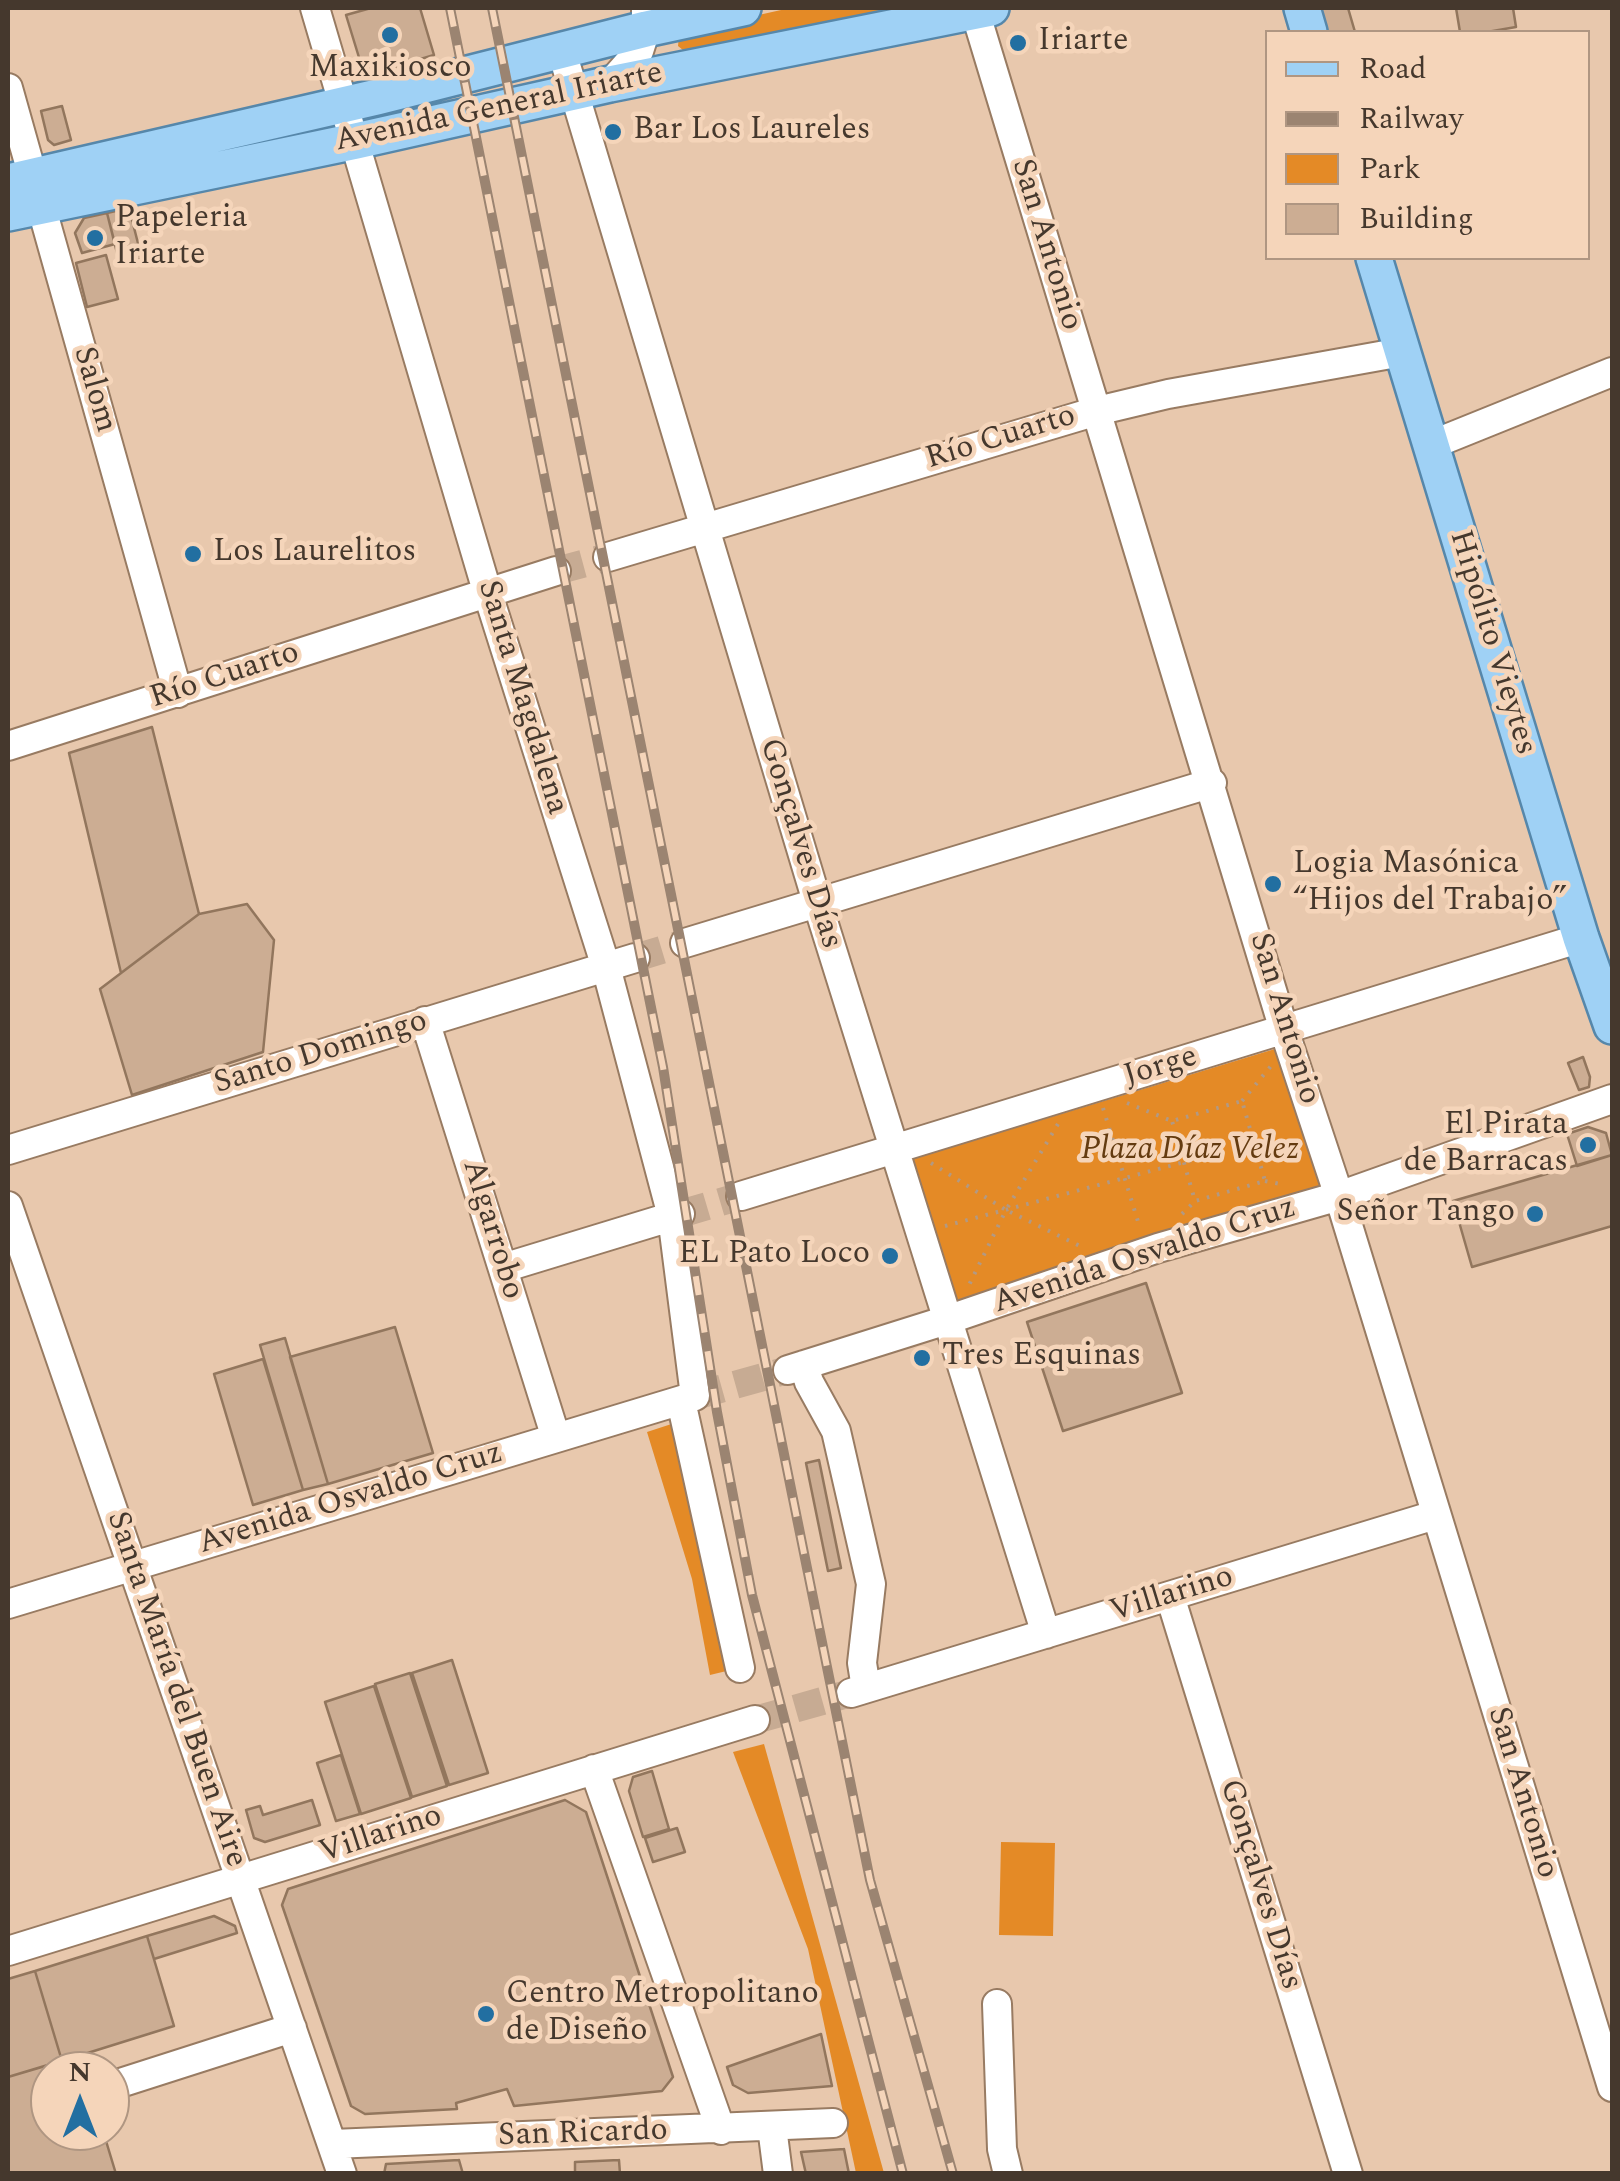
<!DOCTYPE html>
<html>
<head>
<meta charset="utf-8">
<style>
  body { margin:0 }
  #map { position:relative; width:1620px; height:2181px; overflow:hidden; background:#e8c8ad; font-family:Spectral,serif }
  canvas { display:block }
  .frame { position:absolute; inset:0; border:10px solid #45382d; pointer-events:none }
  .legend { position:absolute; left:1265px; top:30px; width:325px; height:230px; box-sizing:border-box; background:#f5d5ba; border:2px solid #af9682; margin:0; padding:12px 18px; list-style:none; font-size:30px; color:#45382d }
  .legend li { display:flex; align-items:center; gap:20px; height:50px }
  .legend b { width:50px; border:2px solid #af9682 }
  .north { position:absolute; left:30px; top:2051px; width:100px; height:100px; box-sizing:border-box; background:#f5d5ba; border:2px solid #af9682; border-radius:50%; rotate:0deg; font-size:28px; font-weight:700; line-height:40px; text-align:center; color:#45382d }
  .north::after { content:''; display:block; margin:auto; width:35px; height:45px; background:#226fa1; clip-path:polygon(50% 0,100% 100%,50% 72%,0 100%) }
</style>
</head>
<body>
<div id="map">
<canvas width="1620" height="2181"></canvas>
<div class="frame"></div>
<ul class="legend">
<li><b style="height:12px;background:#9fd1f5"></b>Road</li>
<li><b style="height:12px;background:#9b8471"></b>Railway</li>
<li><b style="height:28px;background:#e48a26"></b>Park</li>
<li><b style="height:28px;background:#ccad93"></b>Building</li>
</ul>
<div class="north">N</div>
</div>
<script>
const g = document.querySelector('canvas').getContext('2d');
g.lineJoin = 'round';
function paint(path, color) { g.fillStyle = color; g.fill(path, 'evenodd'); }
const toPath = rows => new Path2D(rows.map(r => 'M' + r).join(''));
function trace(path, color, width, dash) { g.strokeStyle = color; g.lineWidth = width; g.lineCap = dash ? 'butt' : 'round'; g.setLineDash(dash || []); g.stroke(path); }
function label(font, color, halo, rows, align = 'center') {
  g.font = font + ' Spectral,serif'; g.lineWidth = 9; g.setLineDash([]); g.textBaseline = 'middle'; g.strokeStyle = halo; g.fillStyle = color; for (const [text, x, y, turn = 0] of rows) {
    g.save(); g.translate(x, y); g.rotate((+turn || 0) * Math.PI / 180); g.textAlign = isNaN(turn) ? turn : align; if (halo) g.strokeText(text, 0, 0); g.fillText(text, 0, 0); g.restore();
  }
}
paint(toPath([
  [790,8,932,8,689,55,678,46,679,36,687,31],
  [1288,1045,1332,1187,950,1303,906,1161],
  [699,1415,743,1667,710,1675,692,1579,647,1432],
  [764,1744,884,2173,856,2173,808,1949,733,1752],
  [1001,1842,1055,1843,1053,1936,999,1935]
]), '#e48a26');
const building = toPath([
  [371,8,420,8,434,55,370,74,361,64,346,15,371,8],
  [1320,8,1348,8,1355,32,1327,32,1320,8],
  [1456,8,1513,8,1516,27,1487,32,1460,32,1456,8],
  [62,106,71,140,54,145,48,140,41,111,62,106],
  [129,208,142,259,120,265,107,213,129,208],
  [107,213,115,244,82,253,75,233,84,218,107,213],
  [106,255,118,299,87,307,76,263,106,255],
  [152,727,199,914,121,973,69,753,152,727],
  [247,904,274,940,263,1052,132,1095,100,989,199,914,247,904],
  [1583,1057,1590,1077,1589,1087,1579,1090,1568,1063,1583,1057],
  [1588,1127,1606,1133,1612,1155,1577,1166,1567,1134,1588,1127],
  [1612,1155,1612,1226,1472,1267,1453,1201,1612,1155],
  [1146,1283,1182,1393,1063,1431,1027,1322,1146,1283],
  [395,1327,433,1453,328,1484,290,1357,395,1327],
  [285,1338,328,1484,303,1490,260,1345,285,1338],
  [263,1359,303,1490,253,1505,214,1374,263,1359],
  [819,1460,841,1568,828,1571,806,1463,819,1460],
  [452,1660,488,1773,449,1785,412,1673,452,1660],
  [410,1673,447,1786,412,1797,375,1684,410,1673],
  [374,1686,411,1798,361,1814,325,1702,374,1686],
  [341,1755,360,1814,336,1821,317,1763,341,1755],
  [652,1771,669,1829,643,1837,629,1791,633,1777,652,1771],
  [312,1800,320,1825,265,1842,254,1838,246,1810,260,1806,263,1815,312,1800],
  [565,1800,586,1812,673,2077,662,2091,514,2106,507,2089,456,2103,457,2109,365,2114,351,2106,282,1905,288,1889,565,1800],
  [677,1828,685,1852,653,1862,645,1838,677,1828],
  [214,1916,235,1926,237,1933,154,1959,147,1936,214,1916],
  [147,1936,174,2026,62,2061,35,1971,147,1936],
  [35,1971,62,2061,8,2077,8,1979,35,1971],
  [821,2034,832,2086,748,2093,733,2085,727,2067,821,2034],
  [81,2055,86,2071,50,2071,50,2131,103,2131,116,2174,8,2174,8,2077,81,2055],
  [844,2149,849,2174,806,2174,801,2152,844,2149],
  [459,2160,463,2174,384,2174,386,2164,459,2160],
  [619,2160,620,2174,575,2174,575,2162,619,2160]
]);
paint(building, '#ccad93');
trace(building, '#92765d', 2.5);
trace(toPath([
  [556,571,608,557],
  [635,958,685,943],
  [680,1214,741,1196],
  [695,1396,788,1370],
  [755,1720,851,1693]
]), '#c7ab93', 28, [28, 14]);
const minor = toPath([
  [974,8,1284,1030,1339,1196,1612,2087],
  [562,52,818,905,1046,1634],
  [610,84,639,51,646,29,646,8],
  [8,88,178,693],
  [1431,445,1612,372],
  [608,557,1097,411,1168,394,1402,352],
  [8,746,556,571],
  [685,943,1212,783],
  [425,1021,556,1438],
  [8,1150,635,958],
  [741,1196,1581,938],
  [8,1206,342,2174],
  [503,1268,680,1214],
  [804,1365,809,1382,836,1431,871,1584,862,1663,866,1688],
  [788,1370,947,1320,1158,1248,1339,1196,1612,1099],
  [681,1401,740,1668],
  [1170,1596,1348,2174],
  [8,1604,695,1396,672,1216,606,967,487,591,315,8],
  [851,1693,1435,1515],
  [594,1769,721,2130],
  [8,1951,755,1720],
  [997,2004,1002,2149,1008,2174],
  [114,2085,292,2028],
  [772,2127,778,2174],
  [333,2144,833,2123]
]);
const major = toPath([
  [1302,8,1309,32],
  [8,182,377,97,646,29,743,8],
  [8,213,356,141,610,84,991,8],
  [1374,258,1581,938,1612,1026]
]);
trace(minor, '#987b62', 32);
trace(major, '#5687aa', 40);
trace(toPath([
  [1242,1101,1271,1066],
  [1127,1103,1172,1121,1242,1101,1265,1181,1195,1201,1172,1121],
  [1103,1108,1140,1228],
  [1058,1124,1006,1210,1082,1247],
  [931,1163,1006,1210,967,1289],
  [1265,1181,1285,1185],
  [1182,1214,1195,1201],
  [945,1226,1192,1160]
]), '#b29983', 4, [2.5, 8]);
trace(minor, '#fff', 28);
trace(major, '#9fd1f5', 35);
const rail = toPath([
  [450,8,663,1067,717,1412,752,1595,903,2174],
  [492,8,870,1880,953,2174]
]);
trace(rail, '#9b8471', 10);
trace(rail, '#f5d5ba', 6, [19]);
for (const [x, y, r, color] of [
  [390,35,10,"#226fa1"],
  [1018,43,10,"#226fa1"],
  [613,132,10,"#226fa1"],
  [95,238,10,"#226fa1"],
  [193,554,10,"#226fa1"],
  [1273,884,10,"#226fa1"],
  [1588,1145,10,"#226fa1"],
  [1535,1214,10,"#226fa1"],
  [890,1256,10,"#226fa1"],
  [922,1358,10,"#226fa1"],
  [486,2014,10,"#226fa1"]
]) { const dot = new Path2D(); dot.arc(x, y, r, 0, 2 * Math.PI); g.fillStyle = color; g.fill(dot); trace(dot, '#f5d5ba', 4); }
label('32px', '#45382d', '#f5d5ba', [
  ["Iriarte",1038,43],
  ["Maxikiosco",390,70,"center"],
  ["Bar Los Laureles",633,132],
  ["Papeleria",115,220],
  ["Iriarte",115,257],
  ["Los Laurelitos",213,554],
  ["Logia Masónica",1293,866],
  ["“Hijos del Trabajo”",1293,903],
  ["El Pirata",1568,1127,"right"],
  ["de Barracas",1568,1164,"right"],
  ["Señor Tango",1515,1214,"right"],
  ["EL Pato Loco",870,1256,"right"],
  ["Tres Esquinas",942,1358],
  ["Centro Metropolitano",506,1996],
  ["de Diseño",506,2033]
], 'left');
label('32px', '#45382d', '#f5d5ba', [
  ["Avenida General Iriarte",499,109,-12],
  ["San Antonio",1045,245,73],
  ["Salom",93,390,74],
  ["Río Cuarto",1001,439,-17],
  ["Hipólito Vieytes",1491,643,73],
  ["Río Cuarto",225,677,-18],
  ["Santa Magdalena",521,698,73],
  ["Gonçalves Días",799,844,73],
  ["San Antonio",1283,1019,73],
  ["Santo Domingo",321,1054,-17],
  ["Jorge",1161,1068,-17],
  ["Algarrobo",491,1230,73],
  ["Avenida Osvaldo Cruz",1145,1257,-18],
  ["Avenida Osvaldo Cruz",351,1500,-17],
  ["Villarino",1172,1596,-17],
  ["Santa María del Buen Aire",175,1690,71],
  ["San Antonio",1521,1793,73],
  ["Villarino",381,1836,-18],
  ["Gonçalves Días",1259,1885,73],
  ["San Ricardo",583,2135,-2]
]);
label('italic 32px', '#643b10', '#f5d5ba', [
  ["Plaza Díaz Velez",1190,1152]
]);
</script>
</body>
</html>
